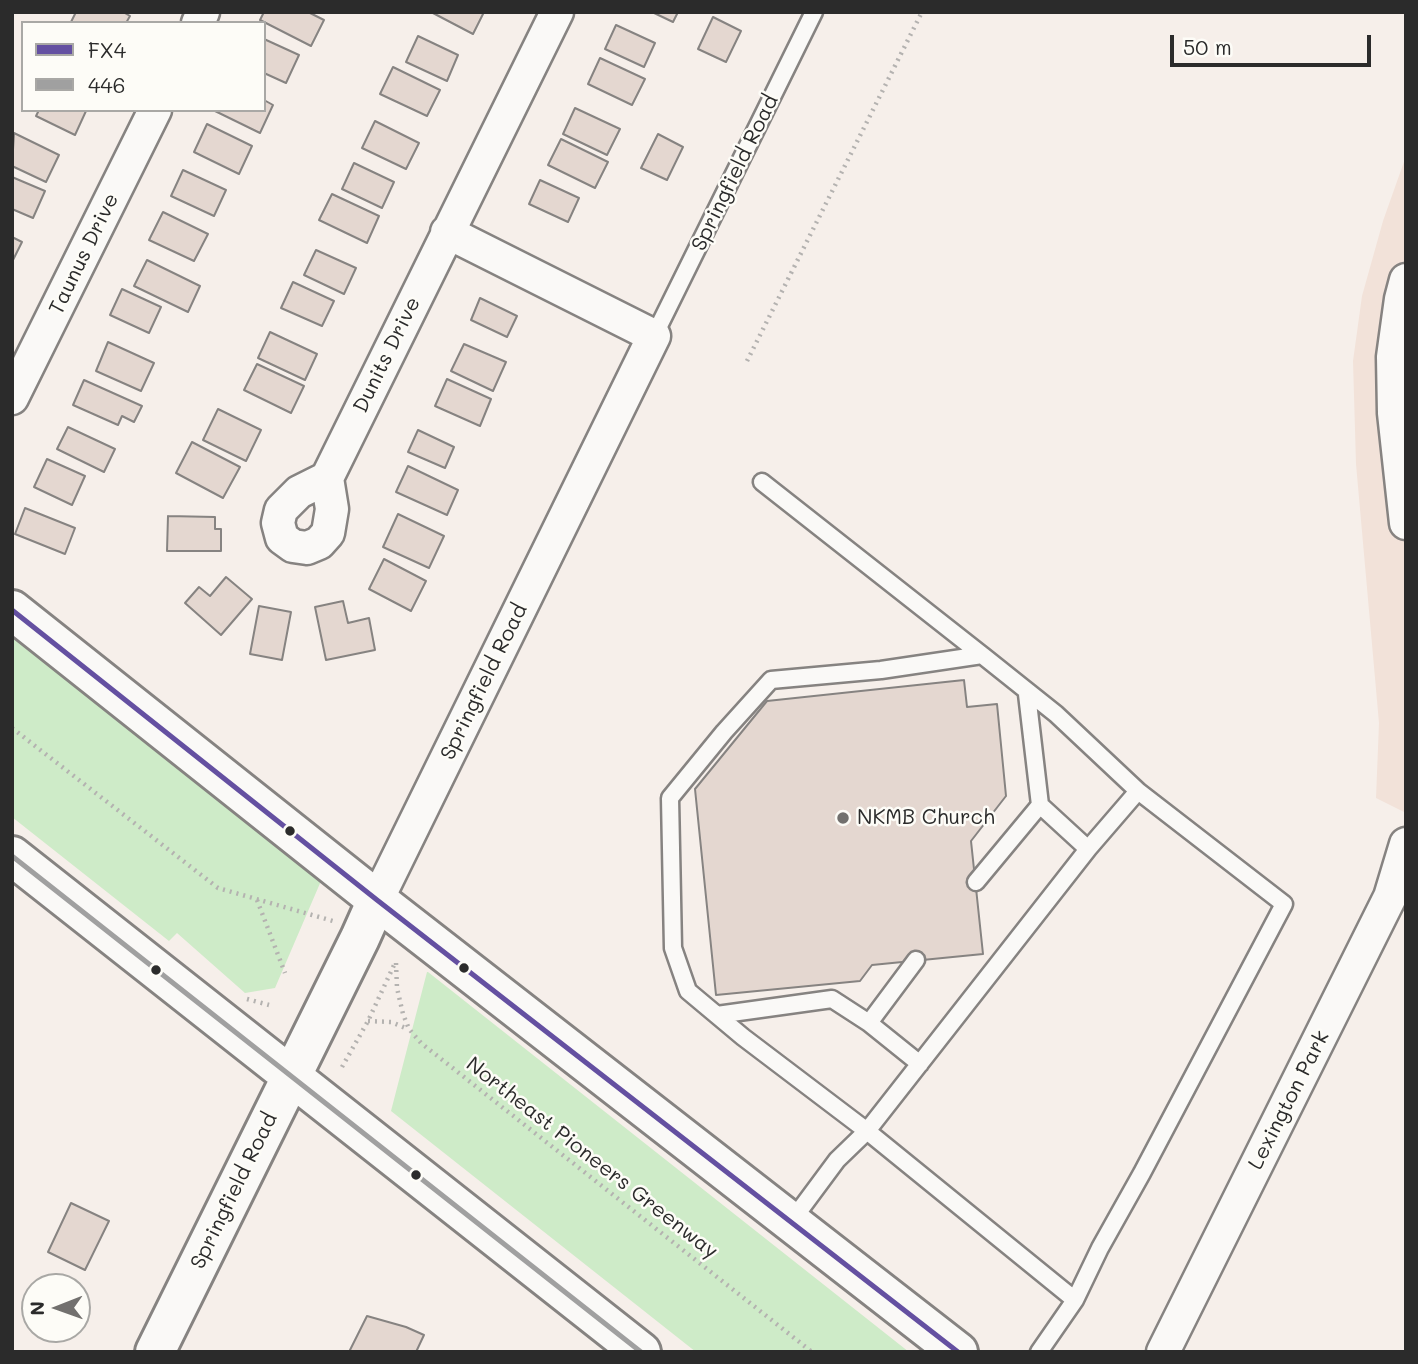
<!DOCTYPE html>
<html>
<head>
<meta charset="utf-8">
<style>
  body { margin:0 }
  #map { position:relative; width:1418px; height:1364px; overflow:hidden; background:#f6efea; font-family:Mali,sans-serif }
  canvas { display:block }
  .frame { position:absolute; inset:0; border:14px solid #2b2b2b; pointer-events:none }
  .legend { position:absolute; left:21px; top:21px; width:245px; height:91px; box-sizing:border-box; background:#fdfcf7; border:2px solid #a9a8a5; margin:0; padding:9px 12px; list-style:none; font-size:21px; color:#2b2b2b }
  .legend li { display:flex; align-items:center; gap:14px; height:35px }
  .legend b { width:35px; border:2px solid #a9a8a5 }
  .north { position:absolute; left:21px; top:1273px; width:70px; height:70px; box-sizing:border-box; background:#fdfcf7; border:2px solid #a9a8a5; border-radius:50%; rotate:269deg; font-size:19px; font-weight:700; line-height:28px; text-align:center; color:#2b2b2b }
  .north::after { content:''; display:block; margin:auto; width:24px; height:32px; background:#72706e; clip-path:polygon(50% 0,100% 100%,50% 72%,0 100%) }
  .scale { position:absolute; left:1170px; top:35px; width:201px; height:32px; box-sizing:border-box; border:4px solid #2b2b2b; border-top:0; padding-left:9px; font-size:21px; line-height:24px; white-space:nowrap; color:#2b2b2b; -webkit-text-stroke:5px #fdfcf7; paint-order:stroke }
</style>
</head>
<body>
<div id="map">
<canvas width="1418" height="1364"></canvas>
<div class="frame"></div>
<ul class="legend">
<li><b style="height:9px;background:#6450a1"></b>FX4</li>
<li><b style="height:9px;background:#a0a0a0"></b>446</li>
</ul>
<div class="north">N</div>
<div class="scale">50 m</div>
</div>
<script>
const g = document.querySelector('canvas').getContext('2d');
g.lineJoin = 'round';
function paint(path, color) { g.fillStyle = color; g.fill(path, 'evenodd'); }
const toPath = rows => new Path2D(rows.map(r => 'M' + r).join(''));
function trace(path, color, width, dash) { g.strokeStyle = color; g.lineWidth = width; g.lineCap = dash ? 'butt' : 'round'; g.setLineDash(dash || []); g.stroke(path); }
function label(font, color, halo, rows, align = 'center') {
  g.font = font + ' Mali,sans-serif'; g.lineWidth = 5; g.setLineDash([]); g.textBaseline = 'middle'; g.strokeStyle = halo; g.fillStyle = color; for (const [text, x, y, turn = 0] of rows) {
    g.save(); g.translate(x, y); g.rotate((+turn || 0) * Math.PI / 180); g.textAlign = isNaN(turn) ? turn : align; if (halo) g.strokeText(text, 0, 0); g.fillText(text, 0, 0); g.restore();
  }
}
paint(toPath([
  [1406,156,1406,813,1376,798,1379,723,1356,464,1353,361,1362,296,1383,221]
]), '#f2e2d9');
paint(toPath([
  [12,633,321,881,275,988,245,993,177,933,169,941,12,817],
  [427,972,428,972,909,1352,696,1352,391,1111]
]), '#ceebc8');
const building = toPath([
  [76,12,123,12,130,16,126,23,74,23,71,22,76,12],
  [264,12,308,12,324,20,311,46,260,20,264,12],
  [431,12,484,12,473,34,431,12],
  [652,12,678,12,673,22,652,12],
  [713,17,741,31,726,62,698,49,713,17],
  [616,25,655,43,644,67,605,49,616,25],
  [418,36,458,55,447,81,406,62,418,36],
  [264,39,299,55,286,83,264,73,264,39],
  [600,58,645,79,632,105,588,84,600,58],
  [393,67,440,90,427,116,380,94,393,67],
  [264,100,273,105,260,133,215,111,264,110,264,100],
  [575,108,620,129,607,155,563,134,575,108],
  [39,110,86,110,86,111,75,135,36,116,39,110],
  [375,121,419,143,406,169,362,148,375,121],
  [207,124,252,146,239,174,194,152,207,124],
  [14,133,59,155,46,182,12,166,14,133],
  [658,134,683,147,667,180,641,168,658,134],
  [561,139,608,162,595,188,548,165,561,139],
  [354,163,394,182,382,208,342,189,354,163],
  [183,170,226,190,214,216,171,196,183,170],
  [12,177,45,191,33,218,12,209,12,177],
  [540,180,579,198,568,222,529,204,540,180],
  [332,194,379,216,367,243,319,220,332,194],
  [163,212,208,234,194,261,149,240,163,212],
  [12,237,22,242,12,262,12,237],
  [316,250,356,268,344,294,304,275,316,250],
  [147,260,200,286,188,312,134,286,147,260],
  [293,282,334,301,322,326,281,308,293,282],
  [122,289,161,307,149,333,110,315,122,289],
  [480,298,517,316,507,337,471,320,480,298],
  [270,332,317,354,305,380,258,358,270,332],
  [108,342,154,363,141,391,96,371,108,342],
  [464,344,506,362,493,391,451,371,464,344],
  [257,364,304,386,291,413,244,390,257,364],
  [447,379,491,399,480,426,435,406,447,379],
  [84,380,142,406,134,422,122,416,118,425,73,405,84,380],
  [218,409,261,430,246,461,203,440,218,409],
  [68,427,115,449,104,472,57,449,68,427],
  [418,430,454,447,445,468,408,452,418,430],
  [192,442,240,467,223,498,176,473,192,442],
  [47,459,85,476,72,505,34,487,47,459],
  [408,466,458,490,447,515,396,492,408,466],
  [25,508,75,528,65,554,15,534,25,508],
  [398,514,444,536,429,568,383,547,398,514],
  [168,516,215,517,215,529,221,529,221,551,167,551,168,516],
  [384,559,426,581,411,611,369,589,384,559],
  [226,577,252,599,221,635,185,603,199,587,210,596,226,577],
  [343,601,348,623,369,618,375,650,326,660,315,607,343,601],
  [259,606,291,612,282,660,250,654,259,606],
  [964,680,967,707,997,704,1006,796,971,841,983,954,872,965,860,981,716,995,695,789,767,701,964,680],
  [71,1203,109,1221,85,1270,48,1252,71,1203],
  [367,1316,406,1327,424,1335,416,1352,349,1352,367,1316]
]);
paint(building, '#e4d7d0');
trace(building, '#868381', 2);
const service = toPath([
  [654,336,814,12],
  [762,482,982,655],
  [1027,694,1040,805,1088,849],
  [976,882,1040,805],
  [717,1015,832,999,869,1023,920,1064],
  [869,1023,916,960],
  [791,1222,837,1160,867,1131,1075,1300],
  [1039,1352,1075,1300,1100,1248,1142,1173,1284,904,1138,791,1088,849,867,1131,743,1037,688,991,673,948,670,798,724,732,771,680,881,670,982,655,1056,714,1138,791]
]);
const minor = toPath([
  [198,23,203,12],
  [1406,280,1401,299,1393,357,1394,413,1406,523],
  [12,398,155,110],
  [327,478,299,492,281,510,278,523,282,538,293,546,307,548,319,543,328,533,332,509,327,478,557,12],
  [377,900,654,336,447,232],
  [1163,1352,1390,897,1406,844]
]);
const tertiary = toPath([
  [12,856,641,1352],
  [155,1352,360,938,377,900]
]);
const secondary = toPath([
  [12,610,377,900,958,1352]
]);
trace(service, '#868381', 21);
trace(minor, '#868381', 37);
trace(tertiary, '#868381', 44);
trace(secondary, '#868381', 44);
trace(toPath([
  [747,361,922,12],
  [12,728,218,888,333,921],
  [257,900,285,973],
  [396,963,397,988,403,1014,409,1029,421,1043,812,1352],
  [247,999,269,1005],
  [368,1021,391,1022,408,1029],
  [342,1067,368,1021,395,963]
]), '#b4b2b0', 4.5, [2, 5]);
trace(service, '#faf9f7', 16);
trace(minor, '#faf9f7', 32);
trace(tertiary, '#faf9f7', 38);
trace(secondary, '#faf9f7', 38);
trace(toPath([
  [12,610,377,900,958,1352]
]), '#6450a1', 5);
trace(toPath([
  [12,856,641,1352]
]), '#a0a0a0', 5);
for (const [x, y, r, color] of [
  [843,818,7,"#72706e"],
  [290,831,6,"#2b2b2b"],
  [464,968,6,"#2b2b2b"],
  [156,970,6,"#2b2b2b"],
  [416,1175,6,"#2b2b2b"]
]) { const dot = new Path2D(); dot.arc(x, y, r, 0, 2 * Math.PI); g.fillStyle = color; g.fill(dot); trace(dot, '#fdfcf7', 2.5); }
label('21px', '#2b2b2b', '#fdfcf7', [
  ["Springfield Road",735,173,-64],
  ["Taunus Drive",84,254,-64],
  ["Dunits Drive",387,355,-64],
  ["Springfield Road",484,682,-64],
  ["Lexington Park",1289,1100,-63],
  ["Northeast Pioneers Greenway",592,1158,38],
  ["Springfield Road",234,1191,-64]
]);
label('21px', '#2b2b2b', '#fdfcf7', [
  ["NKMB Church",857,818]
], 'left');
</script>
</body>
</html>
